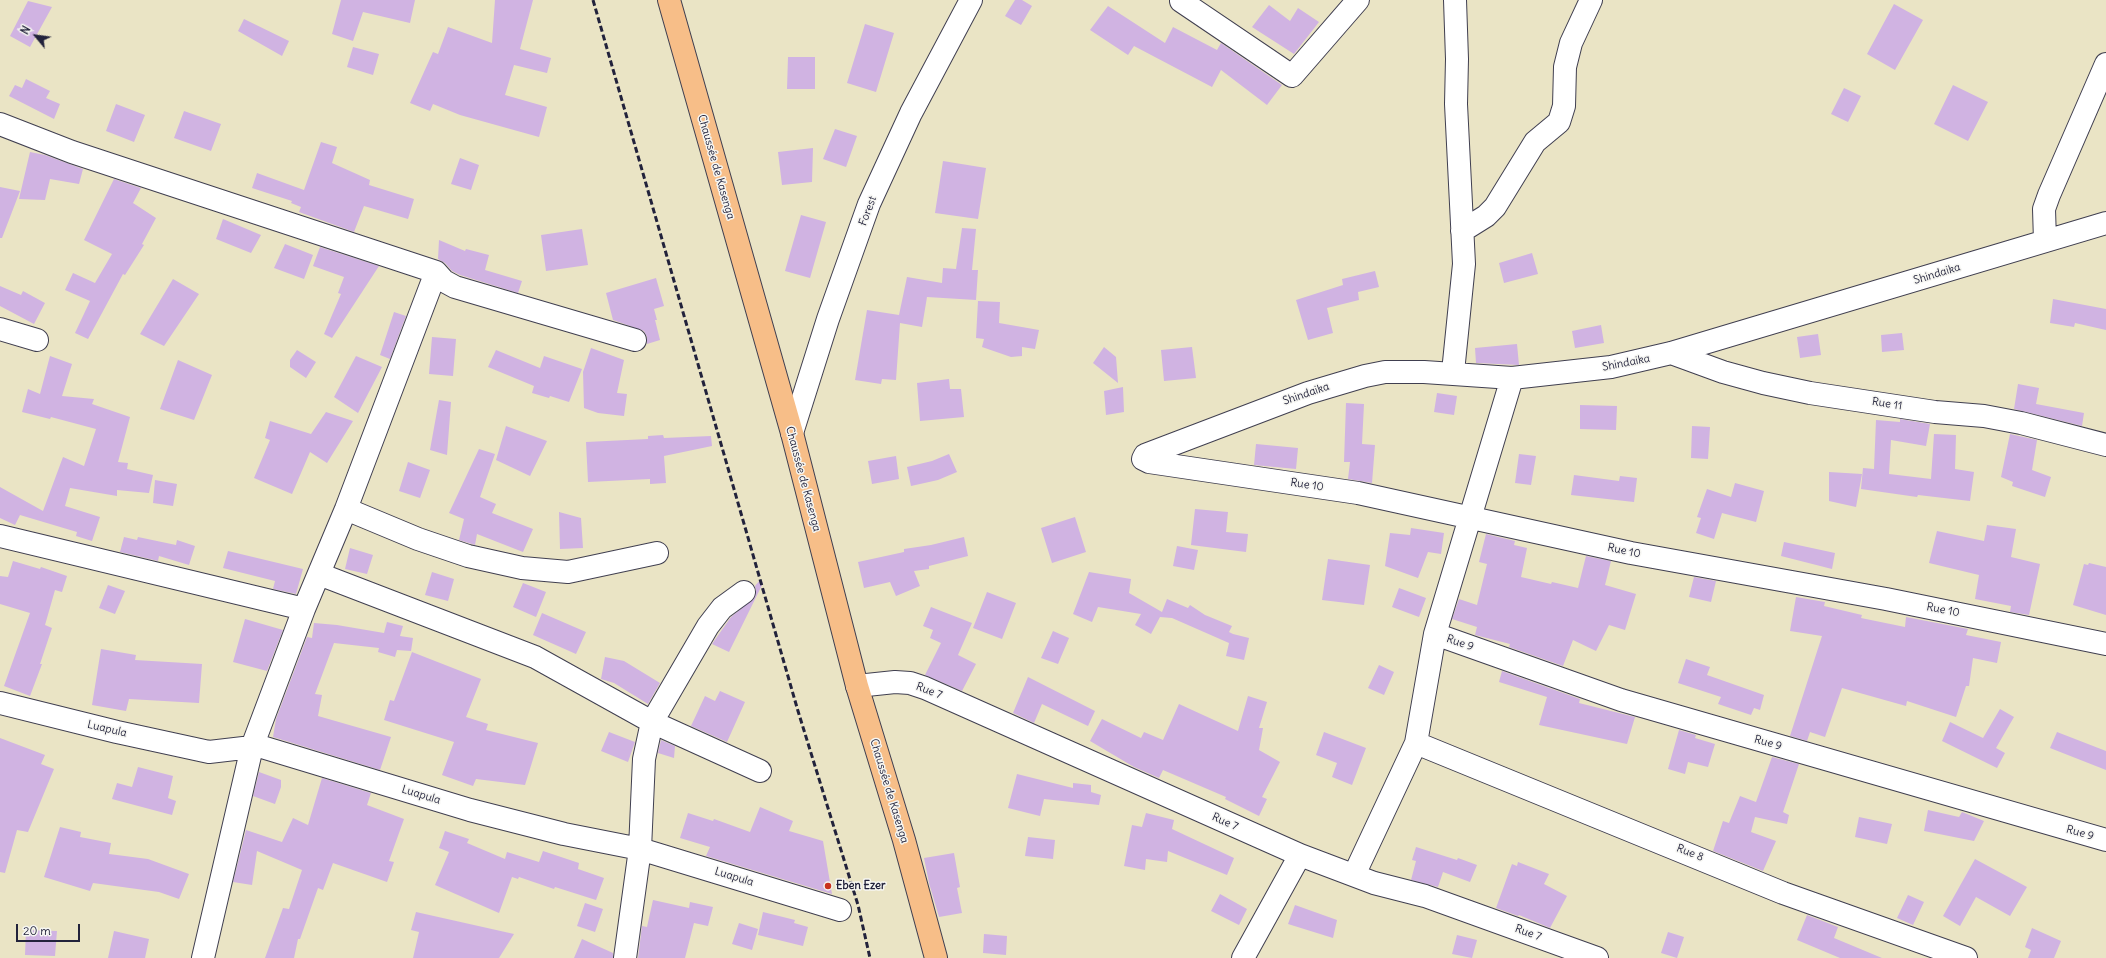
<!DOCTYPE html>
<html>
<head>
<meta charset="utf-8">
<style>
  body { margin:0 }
  #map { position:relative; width:2106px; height:958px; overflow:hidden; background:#eae4c5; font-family:Delius,sans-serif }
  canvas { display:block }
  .north { position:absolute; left:16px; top:16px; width:40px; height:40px; -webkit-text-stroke:3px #f6f6f2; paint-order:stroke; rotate:299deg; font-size:11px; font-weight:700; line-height:16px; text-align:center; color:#22223b }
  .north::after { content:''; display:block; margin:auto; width:14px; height:18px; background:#22223b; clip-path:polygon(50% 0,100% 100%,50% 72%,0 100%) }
  .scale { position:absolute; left:16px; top:924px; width:64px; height:18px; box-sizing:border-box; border:2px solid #22223b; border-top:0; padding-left:5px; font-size:12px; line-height:14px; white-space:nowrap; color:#22223b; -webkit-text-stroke:3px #f6f6f2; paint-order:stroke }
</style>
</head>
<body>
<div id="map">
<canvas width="2106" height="958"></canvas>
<div class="north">N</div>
<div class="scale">20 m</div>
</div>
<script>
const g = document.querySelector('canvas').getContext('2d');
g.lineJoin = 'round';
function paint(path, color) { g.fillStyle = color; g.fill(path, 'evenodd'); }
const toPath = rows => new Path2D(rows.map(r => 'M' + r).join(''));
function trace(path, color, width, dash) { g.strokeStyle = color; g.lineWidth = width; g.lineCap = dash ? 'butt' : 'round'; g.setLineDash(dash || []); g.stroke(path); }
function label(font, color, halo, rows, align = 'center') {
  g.font = font + ' Delius,sans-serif'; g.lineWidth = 3; g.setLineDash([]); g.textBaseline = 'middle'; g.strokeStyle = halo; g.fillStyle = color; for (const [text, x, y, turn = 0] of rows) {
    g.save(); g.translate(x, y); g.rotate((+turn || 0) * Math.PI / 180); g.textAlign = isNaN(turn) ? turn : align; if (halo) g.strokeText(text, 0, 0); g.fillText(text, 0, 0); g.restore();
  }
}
paint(toPath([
  [341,0,415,0,410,23,363,12,353,41,332,34],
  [495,0,533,0,520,49,551,58,547,73,514,65,505,95,547,107,539,137,460,115,433,104,430,111,410,103,433,52,438,54,448,27,492,43],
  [1015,0,1022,0,1032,6,1021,25,1005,16],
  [28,1,52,7,30,47,10,36],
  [1894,4,1923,20,1895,70,1867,54],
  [1269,5,1290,21,1298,8,1319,22,1294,54,1252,27],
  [1108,6,1165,43,1173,27,1217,50,1221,43,1282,85,1267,105,1221,70,1212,87,1134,46,1128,55,1090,30],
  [244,19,289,41,282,56,238,31],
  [865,24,894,33,876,92,847,83],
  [353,47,379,54,373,75,347,67],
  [788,57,815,57,815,89,787,89],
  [26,79,50,91,46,98,60,104,54,119,9,96,15,85,22,88],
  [1953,85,1988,102,1968,141,1934,124],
  [1844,88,1861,96,1848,122,1831,114],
  [116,104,145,115,134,142,106,131],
  [184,111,221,124,211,151,174,138],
  [835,129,857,136,846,167,823,159],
  [321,142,337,147,332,163,370,180,369,185,414,199,408,219,364,206,354,232,299,212,301,207,291,203,292,201,252,188,257,173,304,190],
  [813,148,812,182,782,185,778,152],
  [30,152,45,155,83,169,79,184,50,179,45,200,19,199],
  [460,158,479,165,471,190,451,184],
  [943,161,986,168,978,219,935,213],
  [114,179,141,188,133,203,156,218,142,244,144,245,125,275,123,274,88,339,75,333,90,301,65,290,73,273,95,283,112,254,84,240],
  [0,187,20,191,2,238,0,238],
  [801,215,826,222,810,278,785,271],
  [223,219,261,235,251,253,216,239],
  [962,228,976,229,972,270,978,270,976,300,927,297,922,327,900,323,896,380,882,379,881,384,855,380,867,310,899,315,907,277,942,283,943,268,956,269],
  [582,229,588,265,546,271,541,235],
  [439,240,465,251,466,249,489,255,485,270,522,281,518,293,460,275,452,271,445,263,438,259],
  [285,244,313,255,304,279,274,268],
  [320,247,379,266,332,338,324,334,341,294,338,293,344,277,313,266],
  [1532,253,1538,274,1504,283,1499,263],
  [1375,271,1379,287,1358,292,1359,300,1327,308,1333,333,1308,340,1296,300,1343,285,1342,279],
  [656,278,664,306,654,309,657,320,655,320,660,340,647,344,647,337,644,331,613,320,606,293],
  [173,279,199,294,164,346,140,334],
  [0,286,21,295,23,291,45,303,34,324,0,306],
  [2053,299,2106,309,2106,330,2075,323,2074,327,2050,323],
  [978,301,1000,302,999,323,1039,330,1035,349,1022,347,1022,356,1011,357,982,347,984,339,976,338],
  [394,312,406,316,390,359,380,355],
  [1601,325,1604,343,1575,348,1572,331],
  [1902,333,1904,350,1882,352,1881,335],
  [1818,334,1821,355,1800,358,1797,337],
  [432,337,456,339,453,376,429,374],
  [1517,344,1519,365,1476,363,1475,348],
  [1104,347,1116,357,1118,383,1093,363],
  [1192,347,1196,378,1164,381,1161,350],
  [591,348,624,360,617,393,627,394,624,416,598,413,584,408,583,372],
  [297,350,316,362,306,378,290,367,290,360],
  [496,350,540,368,544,356,582,369,569,402,550,396,549,398,532,393,534,386,488,367],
  [50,356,72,364,62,396,94,399,92,404,130,417,118,462,128,463,127,469,153,475,149,493,117,490,117,496,70,488,65,506,100,517,92,541,76,536,77,532,20,515,15,525,0,518,0,487,43,511,63,457,84,466,96,429,51,417,50,419,22,412,28,389,40,394],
  [356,356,382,367,358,413,334,397],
  [178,360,212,375,194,420,160,409],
  [949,379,950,389,961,389,964,417,920,421,917,383],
  [2018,384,2039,388,2036,404,2084,413,2082,426,2014,409],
  [1123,387,1124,412,1106,415,1104,391],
  [1437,393,1457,396,1454,415,1434,412],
  [439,400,451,402,447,455,430,450],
  [1346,403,1364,404,1362,444,1375,445,1372,483,1348,479,1350,462,1344,462],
  [1580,405,1617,406,1616,430,1580,429],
  [326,412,353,421,327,463,310,452,292,494,254,478,270,440,265,438,270,421,311,434],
  [1900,419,1930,424,1926,446,1891,440,1889,474,1931,479,1934,434,1956,435,1955,469,1974,472,1970,501,1918,495,1917,497,1861,489,1863,468,1874,469,1876,420,1900,422],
  [506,426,547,441,530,476,496,460],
  [1692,426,1710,427,1708,459,1691,458],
  [2010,434,2037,440,2032,470,2051,477,2045,497,2012,486,2013,482,2001,477],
  [663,435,664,438,711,436,712,446,664,456,666,483,650,484,650,479,588,482,586,442,648,439,648,436],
  [1256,444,1298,448,1296,469,1254,465],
  [479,449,495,454,480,497,496,504,492,513,533,529,523,552,477,534,475,545,459,540,464,519,449,513],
  [949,454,957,472,938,480,911,486,907,467,932,461],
  [1519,454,1536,456,1531,485,1515,483],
  [896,456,899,479,872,484,868,461],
  [408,462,430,470,420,498,399,491],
  [1829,472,1862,474,1856,507,1829,501],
  [1574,475,1619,481,1620,476,1637,478,1634,502,1571,495],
  [155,480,177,484,173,506,153,503],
  [1735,483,1764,491,1756,522,1722,513,1714,539,1696,533,1701,518,1697,517,1707,489,1731,497],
  [1195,509,1228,512,1226,532,1248,534,1246,552,1191,545],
  [559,512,581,518,583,548,560,549],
  [1075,517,1086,552,1052,563,1041,528],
  [1987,525,2016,529,2011,557,2040,564,2029,615,2010,612,2011,606,1975,599,1979,575,1929,563,1937,531,1984,541],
  [1411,528,1444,533,1441,554,1428,552,1418,578,1385,566,1390,533,1410,535],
  [1486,534,1515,541,1514,545,1527,548,1521,577,1551,584,1552,582,1578,588,1586,556,1611,561,1605,585,1636,594,1625,630,1609,625,1596,651,1573,640,1563,666,1509,647,1510,644,1475,635,1477,627,1452,619,1459,599,1477,605,1487,564,1479,562],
  [124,537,137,540,138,537,176,545,177,540,195,546,189,565,159,556,158,561,120,552],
  [964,537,968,556,929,566,929,569,914,571,920,586,896,596,890,582,864,588,858,562,904,552,904,549,931,545],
  [1784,542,1835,553,1832,569,1781,556],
  [1177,546,1198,550,1194,570,1173,566],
  [350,548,373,555,367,574,345,569],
  [228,551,303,569,296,594,273,589,275,581,223,568],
  [1328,559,1370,565,1364,605,1322,600],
  [13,561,40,569,41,567,67,576,62,592,55,590,45,625,52,628,40,664,42,664,30,696,4,686,30,613,0,604,0,576,8,577],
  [2089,563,2106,567,2106,615,2073,605,2084,564,2088,565],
  [432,572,454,579,448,601,425,595],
  [1089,572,1131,579,1129,593,1162,612,1167,599,1188,608,1190,605,1205,615,1232,626,1229,632,1233,634,1249,638,1244,660,1226,656,1229,643,1172,618,1160,617,1151,634,1135,625,1141,614,1098,607,1092,622,1073,614],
  [1694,577,1716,581,1711,602,1689,597],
  [760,580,763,583,729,652,712,644,731,617,755,597,756,591,755,586],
  [523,583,546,592,536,617,513,607],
  [108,585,125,591,115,614,99,608],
  [1399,588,1426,598,1419,617,1392,607],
  [987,592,1016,603,1002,639,973,628],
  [1796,597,1825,602,1824,606,1862,615,1861,618,1905,627,1906,617,1968,629,1966,635,2001,642,1997,663,1973,658,1969,686,1966,686,1956,717,1907,701,1906,706,1842,688,1825,737,1810,732,1807,741,1790,736,1822,636,1790,631],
  [931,607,972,623,958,655,976,664,962,691,925,675,941,643,930,638,933,630,923,626],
  [542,613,586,632,576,654,533,635],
  [245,619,283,630,267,671,233,662],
  [387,622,403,626,400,636,413,638,411,651,397,650,395,657,378,652,379,648,334,643,315,694,322,695,318,716,391,737,380,770,273,737,276,719,307,637,312,638,314,623,337,625,384,633],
  [1053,631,1069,638,1058,664,1041,658],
  [101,649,136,655,135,660,202,664,199,703,129,699,126,711,92,705],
  [412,652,481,679,466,717,488,724,486,730,538,743,525,785,476,779,473,786,442,775,454,742,384,720,390,700,394,701],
  [605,657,624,661,660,683,648,704,614,683,601,679],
  [1686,659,1710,667,1707,675,1764,695,1760,710,1754,708,1751,715,1718,704,1721,697,1678,683],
  [1379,665,1394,672,1384,695,1368,688],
  [1502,671,1580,699,1579,703,1635,717,1627,744,1539,725,1547,697,1499,682],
  [1028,677,1095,711,1088,726,1042,704,1034,723,1013,713],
  [720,691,745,702,727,742,691,726,705,696,715,701],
  [1248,696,1267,702,1259,728,1263,728,1259,750,1280,762,1262,797,1267,799,1259,816,1225,799,1226,797,1163,770,1159,778,1134,767,1090,741,1102,719,1141,738,1144,732,1163,740,1179,704,1238,731],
  [2000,709,2014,717,1996,748,2005,753,1997,768,1942,741,1950,722,1983,738],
  [1679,730,1696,735,1695,738,1715,744,1708,767,1688,762,1685,774,1668,769],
  [609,732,635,742,628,762,601,751],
  [1324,732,1366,748,1352,785,1332,777,1337,763,1316,755],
  [2057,732,2106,751,2106,770,2050,748],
  [0,738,45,755,41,764,54,769,28,832,17,830,5,873,0,872],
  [661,740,675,746,674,758,658,753],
  [1772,757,1799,764,1783,812,1789,815,1787,824,1755,817,1751,832,1776,841,1763,871,1713,851,1723,821,1729,823,1740,796,1756,802],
  [138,767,173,776,168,798,176,801,172,815,112,799,117,783,132,787],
  [259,772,281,780,281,787,275,804,253,796],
  [1017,774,1073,788,1073,783,1091,785,1091,792,1101,795,1099,805,1044,799,1040,816,1008,808],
  [322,778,371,793,367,805,404,819,389,861,394,862,387,882,333,863,323,890,318,888,300,939,298,939,294,958,265,958,283,908,289,909,302,870,257,851,252,885,233,882,246,830,282,842,293,818,308,825],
  [760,807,793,821,789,831,823,841,832,894,706,856,710,847,680,838,688,813,713,821,714,819,750,832],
  [1928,810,1959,817,1962,812,1984,821,1974,841,1924,831],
  [1146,813,1174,820,1172,829,1234,858,1227,875,1168,851,1167,862,1146,859,1145,870,1124,866,1132,825,1142,827],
  [1859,817,1892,824,1887,844,1855,837],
  [60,827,81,832,80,837,111,843,109,854,148,859,189,874,179,899,159,892,93,883,90,891,44,877],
  [445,831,469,839,467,843,505,859,507,852,539,862,543,851,579,863,578,869,604,878,596,900,555,887,554,889,519,877,518,879,512,877,499,913,435,885,449,852,439,848],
  [1028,837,1055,840,1053,859,1025,856],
  [1416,847,1457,860,1458,858,1477,865,1470,882,1443,872,1438,887,1411,880,1416,861,1412,860],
  [954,853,960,887,957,888,962,913,939,917,929,883,924,858],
  [1975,859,2027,887,2010,916,1976,897,1960,926,1943,916],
  [1518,862,1549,874,1544,884,1567,896,1550,928,1519,915,1518,916,1496,908,1512,864,1517,866],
  [1220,894,1247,909,1239,925,1211,911],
  [1908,895,1924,902,1913,925,1897,918],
  [653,900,689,908,690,902,713,907,708,926,694,923,685,958,638,958,642,926,647,927],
  [585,903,603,909,595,932,577,926],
  [1295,905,1337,920,1333,938,1288,924],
  [416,912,514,934,499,958,413,958,419,932,411,930],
  [763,912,795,920,794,923,808,927,803,946,758,935],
  [1807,915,1838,927,1834,938,1882,958,1840,958,1797,940],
  [739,923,758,929,752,950,732,944],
  [2032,928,2061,941,2054,958,2028,958,2031,950,2025,947],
  [26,930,57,931,55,956,25,955],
  [114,931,149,939,145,958,108,958],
  [1668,932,1684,937,1677,958,1661,953],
  [984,934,1007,936,1006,955,983,953],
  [1457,935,1477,940,1472,958,1452,954],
  [582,939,613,953,613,958,574,958]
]), '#d0b3e2');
const minor = toPath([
  [1181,1,1292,76,1358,0],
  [0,124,72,152,436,272,444,281,455,287,635,340],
  [2106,223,1671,353,1611,367,1512,378,1424,372,1385,372,1365,376,1308,393,1145,455,1143,459,1149,462,1358,493,1631,553,1886,599,2106,644],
  [1462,231,1486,216,1495,207,1535,142,1559,122,1564,106,1565,67,1571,43,1591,0],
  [2045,241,2044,209,2049,195,2106,64],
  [0,329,37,340],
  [1671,353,1723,372,1763,383,1810,393,1935,412,1984,416,2021,423,2106,445],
  [1453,372,1464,264,1456,104,1457,59,1455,0],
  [792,433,828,319,869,204,911,113,971,0],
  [346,509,418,539,468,556,522,568,568,572,657,553],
  [0,536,304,609],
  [319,574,535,657,652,722,760,771],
  [1435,634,1621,700,2106,840],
  [857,686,895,682,910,683,925,688,1300,855,1374,883,1425,896,1597,958],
  [0,703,117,732,209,752,252,747,262,747,470,810,564,834,640,849,840,910],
  [1416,743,1783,893,1966,958],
  [1354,875,1416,743,1435,634,1512,378],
  [203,958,252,747,304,609,346,509,436,272],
  [625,958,640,849,644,759,652,722,708,626,722,608,744,592],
  [1243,958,1300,855]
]);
const major = toPath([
  [669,0,792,433,857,686,904,840,936,958]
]);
trace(minor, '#403f50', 24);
trace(major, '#403f50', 24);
trace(minor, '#fff', 22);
trace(major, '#f7be88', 22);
trace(toPath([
  [593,0,798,711,858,905,870,958]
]), '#22223b', 3, [6, 3]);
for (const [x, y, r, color] of [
  [828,886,4,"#c8321e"]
]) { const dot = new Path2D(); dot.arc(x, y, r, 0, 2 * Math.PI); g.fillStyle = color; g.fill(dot); trace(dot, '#f6f6f2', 1.5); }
label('11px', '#22223b', '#f6f6f2', [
  ["Chaussée de Kasenga",716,167,74],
  ["Forest",868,211,-69],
  ["Shindaika",1937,274,-17],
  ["Shindaika",1626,363,-11],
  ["Shindaika",1306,394,-19],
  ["Rue 11",1887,404,9],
  ["Chaussée de Kasenga",803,479,75],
  ["Rue 10",1307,485,8],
  ["Rue 10",1624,551,12],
  ["Rue 10",1943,610,11],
  ["Rue 9",1460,643,19],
  ["Rue 7",929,691,21],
  ["Luapula",107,729,13],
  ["Rue 9",1768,743,16],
  ["Chaussée de Kasenga",889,791,73],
  ["Luapula",421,795,17],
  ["Rue 7",1225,822,24],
  ["Rue 9",2080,833,16],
  ["Rue 8",1690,853,22],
  ["Luapula",734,877,17],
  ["Rue 7",1528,933,20]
]);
label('bold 11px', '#22223b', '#f6f6f2', [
  ["Eben Ezer",836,886]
], 'left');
</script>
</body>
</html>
